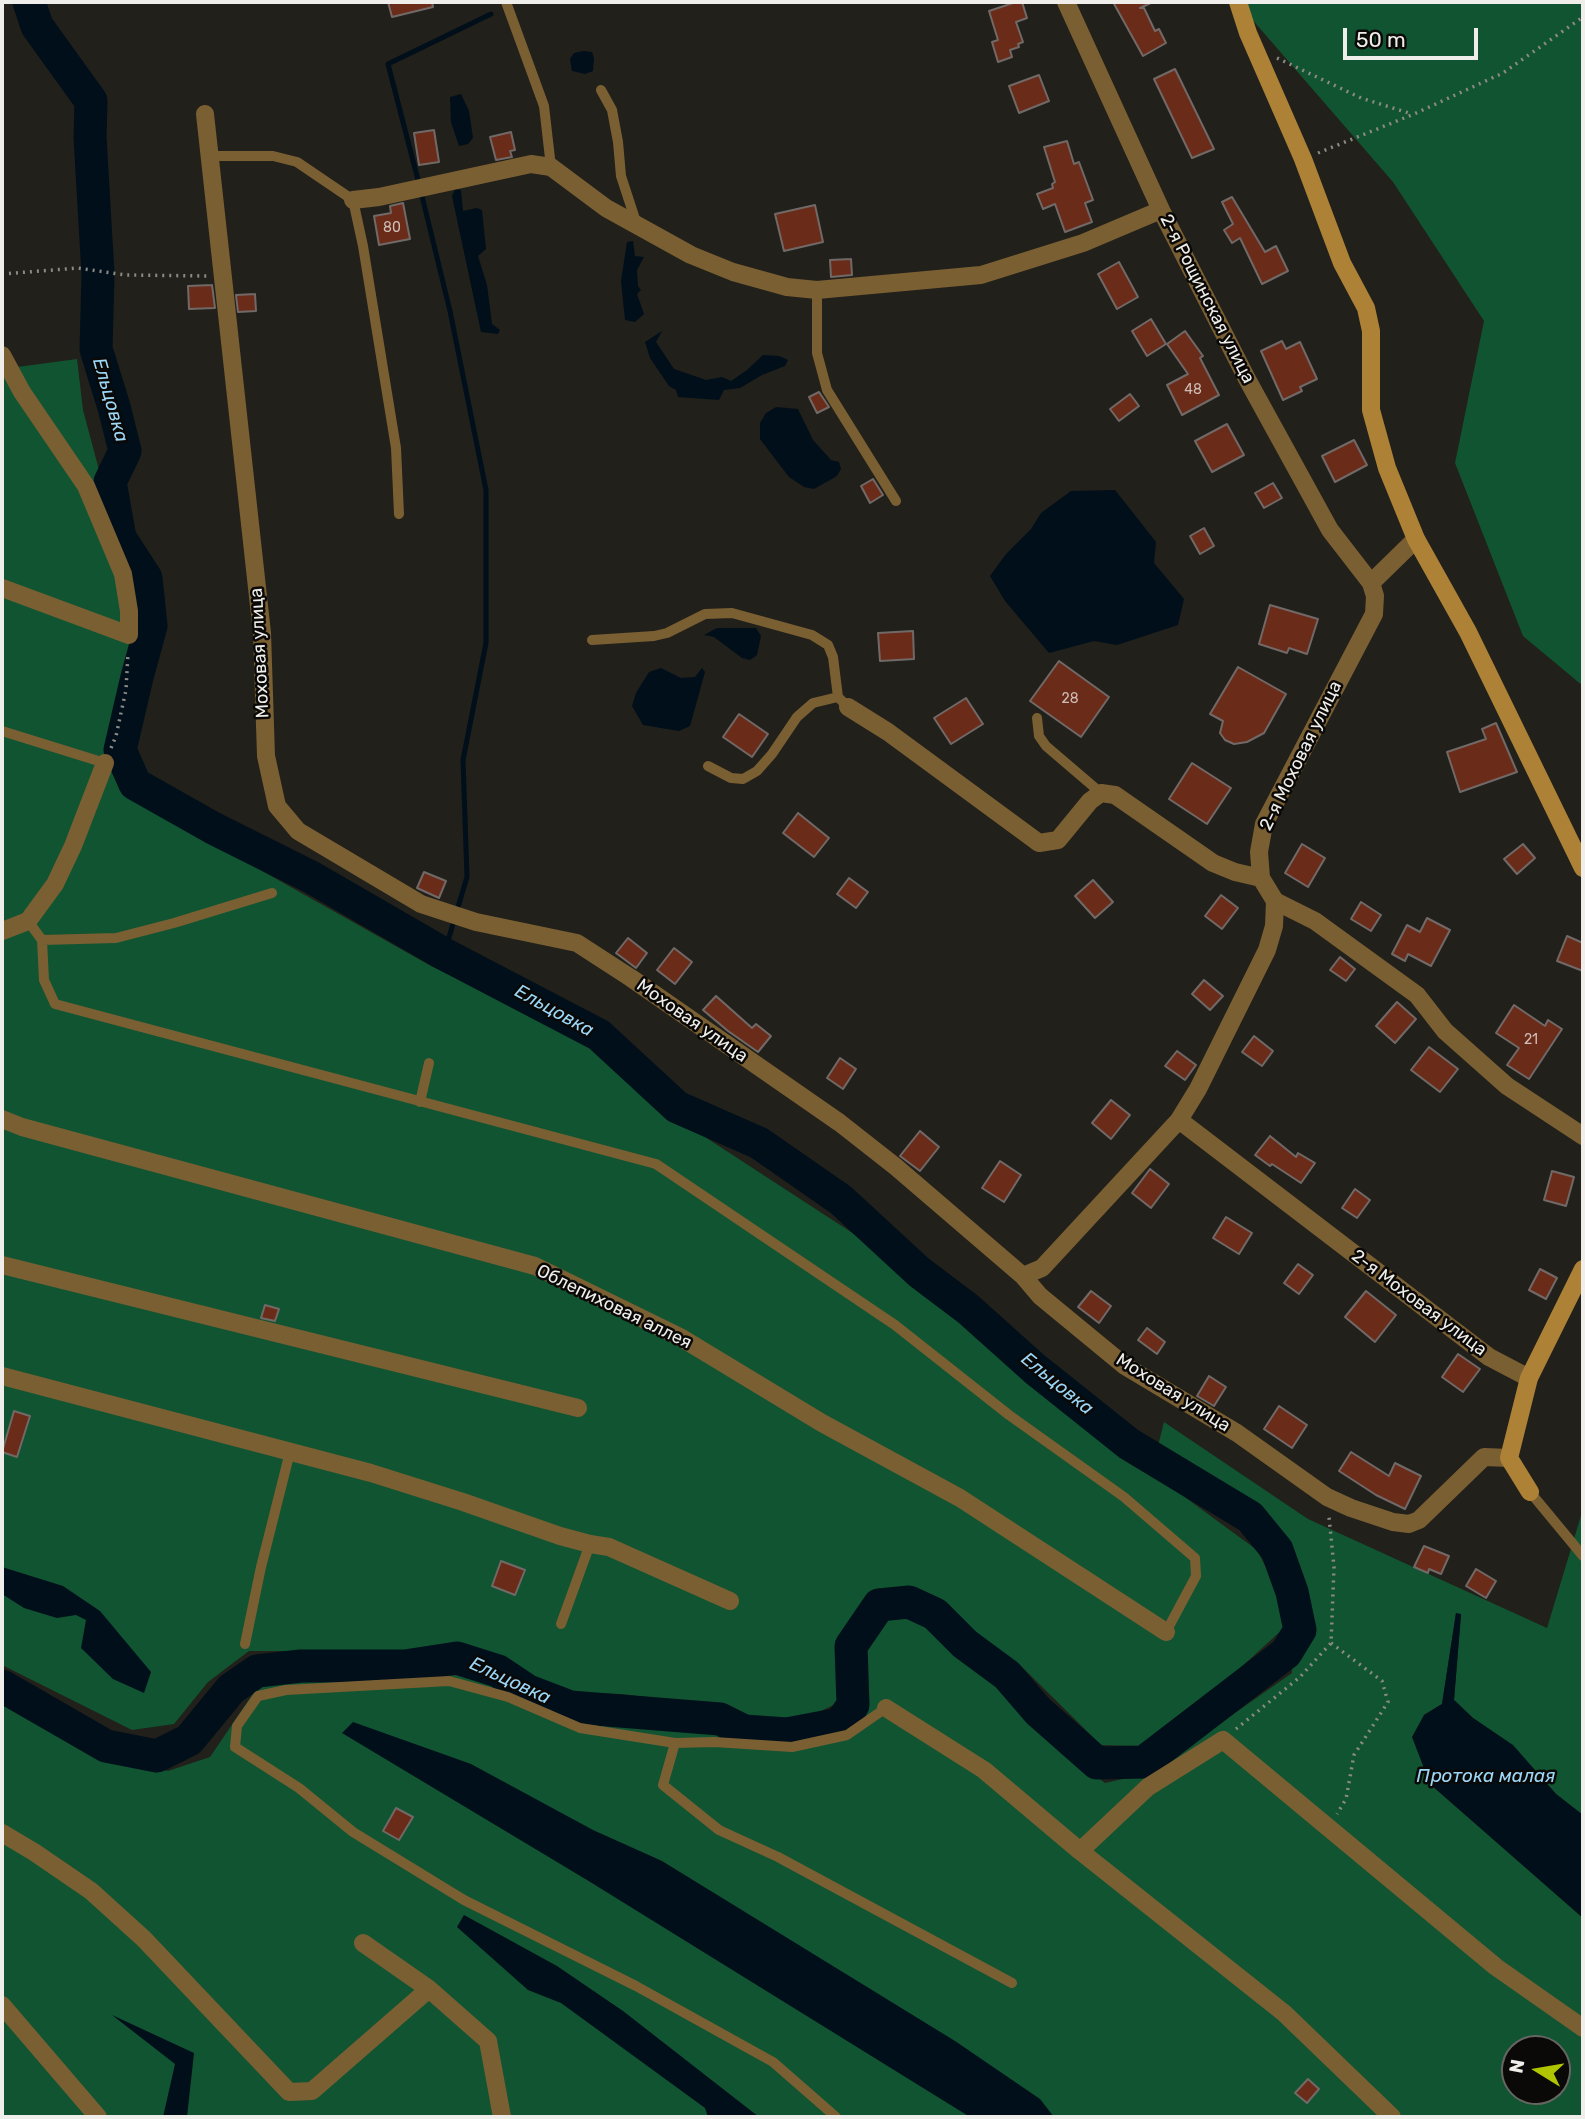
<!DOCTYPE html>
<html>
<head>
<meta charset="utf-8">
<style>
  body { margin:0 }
  #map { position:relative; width:1585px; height:2119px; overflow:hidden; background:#21201a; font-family:Rubik,sans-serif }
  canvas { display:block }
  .frame { position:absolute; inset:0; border:4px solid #efeeea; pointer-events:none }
  .north { position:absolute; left:1501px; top:2035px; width:70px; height:70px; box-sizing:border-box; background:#0a0907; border:2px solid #666562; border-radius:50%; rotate:281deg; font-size:19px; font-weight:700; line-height:28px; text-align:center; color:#efeeea }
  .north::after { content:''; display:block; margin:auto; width:24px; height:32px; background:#b0c502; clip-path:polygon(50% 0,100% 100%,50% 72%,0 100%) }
  .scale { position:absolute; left:1343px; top:28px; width:135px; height:32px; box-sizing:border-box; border:4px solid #efeeea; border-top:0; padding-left:9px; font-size:21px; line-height:24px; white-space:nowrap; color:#efeeea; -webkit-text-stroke:5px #0a0907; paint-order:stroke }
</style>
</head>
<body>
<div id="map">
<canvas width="1585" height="2119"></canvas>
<div class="frame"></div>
<div class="north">N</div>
<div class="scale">50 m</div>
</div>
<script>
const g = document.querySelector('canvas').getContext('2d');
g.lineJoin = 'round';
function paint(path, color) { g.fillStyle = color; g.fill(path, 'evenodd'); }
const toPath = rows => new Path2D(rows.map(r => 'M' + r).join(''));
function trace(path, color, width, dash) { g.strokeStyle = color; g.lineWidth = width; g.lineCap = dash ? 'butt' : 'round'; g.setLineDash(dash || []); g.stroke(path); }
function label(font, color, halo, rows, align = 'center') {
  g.font = font + ' Rubik,sans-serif'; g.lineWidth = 5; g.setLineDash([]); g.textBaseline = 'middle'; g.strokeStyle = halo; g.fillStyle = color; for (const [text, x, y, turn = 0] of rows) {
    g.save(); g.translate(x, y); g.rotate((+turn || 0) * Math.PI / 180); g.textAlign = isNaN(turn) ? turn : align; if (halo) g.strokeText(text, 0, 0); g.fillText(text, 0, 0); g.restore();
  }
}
paint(toPath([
  [1237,2,1583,2,1583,686,1523,636,1455,463,1484,321,1393,182],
  [77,359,83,410,106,496,134,642,109,750,129,796,431,966,584,1039,662,1109,854,1234,1092,1429,1257,1550,1275,1585,1284,1628,1215,1691,1138,1746,1101,1745,1021,1666,913,1587,867,1598,837,1645,840,1702,802,1720,759,1718,717,1705,621,1694,567,1692,498,1660,461,1646,409,1651,249,1651,208,1682,174,1724,132,1730,2,1665,2,369],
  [1164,1422,1308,1519,1547,1628,1583,1509,1583,1815,1556,1794,1513,1746,1473,1718,1454,1700,1461,1615,1456,1613,1442,1704,1424,1715,1430,1784,1583,1918,1583,2117,2,2117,2,1703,95,1750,168,1771,210,1757,263,1679,457,1675,501,1688,565,1713,734,1736,783,1742,803,1740,853,1727,865,1709,863,1649,886,1614,907,1610,929,1622,951,1645,1010,1698,1054,1744,1105,1783,1149,1773,1292,1673,1288,1597,1247,1519,1158,1446],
  [1515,2049,1557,2049,1557,2091,1515,2091]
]), '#115431');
paint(toPath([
  [583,51,592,52,594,58,593,71,585,74,572,71,570,59,574,53],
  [461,94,469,111,473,138,468,144,459,146,451,122,450,97],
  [455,189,461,190,463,211,477,208,482,210,486,249,478,256,487,285,492,324,500,330,498,334,481,332,452,196],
  [633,241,635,256,644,257,637,270,638,286,641,290,637,294,644,314,635,322,625,320,621,281,627,242],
  [662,331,656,342,674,369,706,380,722,377,731,381,747,370,763,355,779,356,788,360,785,366,762,375,740,388,724,390,719,400,678,397,676,390,669,386,650,358,645,342],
  [776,407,798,409,813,440,831,460,839,462,841,469,837,476,814,489,804,487,789,477,760,439,760,423,766,413],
  [1115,490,1156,542,1154,563,1184,599,1178,625,1117,645,1094,641,1049,653,1005,601,990,576,1006,554,1031,529,1041,513,1071,491],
  [717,628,756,628,761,636,757,655,750,660,742,658,714,637,704,635],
  [661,668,681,678,695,677,702,668,705,672,690,726,679,731,643,725,632,706,636,693,649,672],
  [2,1567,63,1586,100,1611,151,1672,144,1693,113,1679,81,1648,86,1620,76,1615,57,1618,24,1608,2,1594],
  [1456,1613,1461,1614,1454,1700,1473,1718,1513,1745,1556,1794,1583,1815,1583,1918,1430,1784,1412,1737,1424,1715,1442,1704],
  [353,1722,471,1764,593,1830,662,1861,955,2041,1040,2099,1054,2117,970,2117,587,1880,342,1733],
  [464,1915,557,1966,623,2011,759,2117,708,2117,705,2108,561,2003,528,1990,457,1927],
  [112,2015,194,2053,187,2117,163,2117,175,2064]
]), '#000f1a');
trace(toPath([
  [418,180,388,64,491,14],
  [422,196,450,311,486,490,486,643,463,760,467,877,444,954]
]), '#000f1a', 5);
trace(toPath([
  [2,1686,106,1746,157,1756,189,1740,231,1689,257,1671,301,1666,405,1666,457,1658,498,1671,528,1691,570,1707,720,1719,744,1731,787,1734,840,1724,853,1705,851,1646,879,1605,909,1602,935,1614,965,1644,1007,1675,1038,1711,1097,1763,1144,1762,1286,1653,1300,1630,1292,1592,1277,1550,1250,1517,1129,1444,1035,1369,968,1309,919,1272,841,1200,759,1143,677,1107,599,1035,444,954,311,877,213,828,135,784,120,750,137,677,151,626,146,578,120,538,110,482,125,451,114,407,96,349,98,274,90,137,91,101,37,26,29,2]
]), '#000f1a', 33);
const building = toPath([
  [388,2,432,2,433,7,392,17,388,2],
  [1016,2,1022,2,1027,18,1016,22,1023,42,1018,44,1019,47,1010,50,1012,57,998,62,992,42,998,40,989,11,1016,2],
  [1113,2,1153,2,1140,8,1144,8,1155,31,1159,29,1166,43,1143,56,1113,2],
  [1175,69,1214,149,1192,158,1154,79,1175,69],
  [1039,75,1049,101,1019,113,1009,86,1039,75],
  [434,130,439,162,419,165,414,133,434,130],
  [511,132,515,150,510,151,512,157,496,160,490,137,511,132],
  [1067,141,1074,164,1079,162,1093,200,1085,203,1092,222,1065,232,1055,204,1043,209,1037,194,1053,188,1052,184,1055,182,1044,147,1067,141],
  [1232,197,1265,252,1276,246,1288,271,1262,284,1240,238,1232,243,1224,230,1233,224,1222,202,1232,197],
  [403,203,410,239,379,245,374,216,391,213,390,206,403,203],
  [815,205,823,242,784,251,775,214,815,205],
  [851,259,852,275,831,277,830,260,851,259],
  [1119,262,1138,297,1117,309,1098,274,1119,262],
  [212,285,215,308,189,309,188,286,212,285],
  [255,294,256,311,238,312,236,295,255,294],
  [1151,319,1166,344,1147,356,1132,331,1151,319],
  [1185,331,1203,356,1200,358,1219,395,1182,415,1167,385,1188,374,1167,344,1185,331],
  [1282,341,1286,349,1300,342,1317,379,1300,387,1302,391,1283,400,1261,351,1282,341],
  [819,392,829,407,817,413,809,397,819,392],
  [1130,394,1139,406,1119,421,1110,409,1130,394],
  [1227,424,1244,455,1212,472,1195,441,1227,424],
  [1354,440,1367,465,1335,482,1322,456,1354,440],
  [873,479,883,495,870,503,861,486,873,479],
  [1273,483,1282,498,1264,508,1255,493,1273,483],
  [1204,528,1214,546,1200,554,1190,536,1204,528],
  [1270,605,1318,619,1307,654,1289,648,1287,653,1259,644,1270,605],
  [913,631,914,659,880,661,878,633,913,631],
  [1059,661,1109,697,1081,737,1030,701,1059,661],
  [1238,667,1286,694,1264,733,1247,742,1234,744,1225,740,1220,733,1223,721,1210,714,1238,667],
  [966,698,983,724,951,744,934,718,966,698],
  [739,714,768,734,752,757,723,737,739,714],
  [1496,723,1517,772,1460,792,1447,752,1486,739,1482,729,1496,723],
  [1192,763,1231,788,1207,824,1169,799,1192,763],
  [798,813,829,838,814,857,783,833,798,813],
  [1302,844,1325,858,1308,887,1285,873,1302,844],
  [1523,844,1535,858,1517,874,1504,859,1523,844],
  [424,872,446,881,439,898,417,888,424,872],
  [849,878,868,892,856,908,837,894,849,878],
  [1093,880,1113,902,1095,918,1075,896,1093,880],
  [1221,895,1238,908,1222,929,1205,916,1221,895],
  [1361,902,1381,915,1371,931,1351,919,1361,902],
  [1427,918,1450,930,1431,966,1408,954,1405,961,1392,954,1407,925,1420,932,1427,918],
  [1567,936,1583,943,1583,971,1557,961,1567,936],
  [628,938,647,953,636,968,616,953,628,938],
  [674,948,692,962,675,984,657,970,674,948],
  [1340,957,1355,969,1346,981,1330,970,1340,957],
  [1204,980,1223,996,1210,1010,1192,994,1204,980],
  [716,996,752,1028,756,1024,771,1036,758,1052,728,1031,703,1010,716,996],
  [1397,1002,1416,1019,1395,1043,1376,1026,1397,1002],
  [1514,1005,1545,1026,1548,1020,1562,1029,1529,1079,1507,1065,1519,1048,1496,1033,1514,1005],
  [1254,1036,1273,1051,1262,1066,1242,1052,1254,1036],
  [1429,1047,1458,1069,1440,1092,1411,1070,1429,1047],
  [1177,1051,1196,1065,1185,1080,1165,1066,1177,1051],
  [840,1058,856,1069,843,1089,827,1078,840,1058],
  [1111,1100,1130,1115,1111,1139,1092,1123,1111,1100],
  [920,1131,939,1147,920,1171,900,1156,920,1131],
  [1270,1136,1296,1157,1298,1153,1315,1163,1301,1183,1272,1164,1270,1166,1255,1155,1270,1136],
  [1000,1161,1021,1175,1004,1202,982,1188,1000,1161],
  [1150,1169,1169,1184,1151,1208,1132,1193,1150,1169],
  [1552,1171,1574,1177,1566,1206,1544,1200,1552,1171],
  [1355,1189,1370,1200,1357,1218,1342,1208,1355,1189],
  [1226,1217,1252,1233,1239,1254,1213,1238,1226,1217],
  [1298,1264,1313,1275,1299,1294,1284,1283,1298,1264],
  [1540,1269,1557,1278,1546,1299,1529,1290,1540,1269],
  [1091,1291,1111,1306,1099,1323,1078,1307,1091,1291],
  [1366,1291,1396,1315,1375,1342,1345,1317,1366,1291],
  [265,1305,279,1309,275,1321,261,1318,265,1305],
  [1147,1328,1165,1342,1157,1354,1138,1340,1147,1328],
  [1458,1354,1480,1369,1463,1392,1442,1377,1458,1354],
  [1209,1376,1226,1387,1214,1406,1197,1396,1209,1376],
  [1279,1406,1307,1425,1292,1448,1264,1429,1279,1406],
  [14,1411,30,1416,17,1457,2,1452,14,1411],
  [1351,1452,1389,1476,1395,1463,1421,1476,1405,1509,1376,1495,1339,1471,1351,1452],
  [1424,1546,1449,1556,1441,1574,1429,1569,1428,1573,1414,1567,1424,1546],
  [501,1561,525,1570,515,1595,492,1586,501,1561],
  [1476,1569,1496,1581,1486,1598,1466,1586,1476,1569],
  [396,1808,413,1817,399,1840,383,1831,396,1808],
  [1308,2079,1319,2089,1307,2103,1295,2093,1308,2079]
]);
paint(building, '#6a2b19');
trace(building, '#716967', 2);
trace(toPath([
  [1277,58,1361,98,1412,114],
  [1318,153,1414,114,1503,73,1583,17],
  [2,274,78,268,126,275,208,276],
  [111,748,116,736,126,690,128,653],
  [1331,1643,1382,1681,1388,1702,1354,1755,1346,1799,1337,1814],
  [1236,1729,1300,1677,1331,1643,1334,1567,1329,1517]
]), '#8b8a85', 3.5, [2, 5]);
trace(toPath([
  [506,2,544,106,551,167],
  [601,90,612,110,618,142,621,176,637,225],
  [208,156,273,156,297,162,353,200,363,246,396,448,399,514],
  [817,290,817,353,827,390,896,501],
  [592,640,654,636,667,633,705,614,732,613,812,635,828,645,833,657,838,697,848,707],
  [1037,718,1039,736,1046,746,1101,793],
  [2,731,105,763],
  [708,766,731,778,743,779,757,771,772,754,797,717,813,703,838,697],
  [28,921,42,940,44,980,55,1004,656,1164,895,1325,1009,1415,1124,1497,1195,1558,1196,1576,1166,1632],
  [42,940,116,938,174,923,272,893],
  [420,1102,429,1063],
  [1530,1492,1583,1556],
  [561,1624,590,1544],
  [245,1644,261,1567,290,1452],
  [675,1743,663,1785,719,1830,778,1857,1012,1983],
  [836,2117,773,2062,636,1986,464,1900,353,1832,299,1788,235,1747,237,1726,258,1696,286,1690,449,1681,508,1697,580,1728,675,1743,714,1742,792,1747,847,1735,886,1708]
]), '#7a5f33', 10);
trace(toPath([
  [205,114,262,633,266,756,277,806,298,831,421,904,476,922,577,943,631,978,840,1123,896,1167,1023,1276,1040,1296,1125,1366,1237,1433,1327,1497,1351,1508,1393,1522,1409,1524,1419,1520,1484,1457,1509,1458],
  [353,200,379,197,531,164,551,167,606,208,691,255,733,272,787,287,817,290,981,275,1083,243,1161,210],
  [2,355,22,392,86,486,123,574,129,611,129,635,2,588],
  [1371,583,1416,539],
  [848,707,888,732,1039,843,1058,840,1090,801,1101,793,1115,795,1213,863,1235,872,1261,878],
  [1275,901,1315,921,1417,995,1445,1031,1507,1086,1583,1136],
  [2,931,28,921,55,884,73,846,105,763],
  [2,1119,22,1127,535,1266,680,1337,822,1423,960,1498,1166,1632],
  [1179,1120,1489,1357,1529,1378],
  [2,1265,578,1408],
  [1023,1276,1042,1268,1179,1120,1198,1089,1267,950,1274,926,1275,901,1261,878,1259,852,1264,824,1374,614,1375,596,1371,583,1330,530,1247,379,1161,210,1066,2],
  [2,1376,371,1473,463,1502,560,1536,590,1544,609,1547,730,1601],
  [886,1708,984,1770,1080,1851,1284,2013,1392,2117],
  [2,1833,34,1852,91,1891,144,1939,289,2092,312,2091,429,1989,488,2041,502,2117],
  [1080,1851,1148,1787,1223,1740,1496,1967,1583,2028],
  [363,1943,429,1989],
  [2,2005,98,2117]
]), '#7a5f33', 18);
trace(toPath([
  [1238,2,1248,33,1303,159,1342,263,1366,308,1371,331,1371,410,1387,468,1416,539,1468,632,1583,868],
  [1530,1492,1509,1458,1529,1378,1583,1269]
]), '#ad8237', 18);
label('14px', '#cebdb6', null, [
  ["80",392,228],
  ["48",1193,390],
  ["28",1070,699],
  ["21",1531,1040]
]);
label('18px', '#efeeea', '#0a0907', [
  ["2-я Рощинская улица",1207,299,63],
  ["Моховая улица",260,653,-93],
  ["2-я Моховая улица",1301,756,-64],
  ["Моховая улица",692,1021,35],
  ["2-я Моховая улица",1419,1303,37],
  ["Облепиховая аллея",614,1307,26],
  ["Моховая улица",1173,1393,32]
]);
label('italic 19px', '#9bd6f7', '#0a0907', [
  ["Ельцовка",110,400,74],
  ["Ельцовка",554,1011,29],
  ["Ельцовка",1057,1384,39],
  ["Ельцовка",510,1681,25],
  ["Протока малая",1486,1777]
]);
</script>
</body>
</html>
